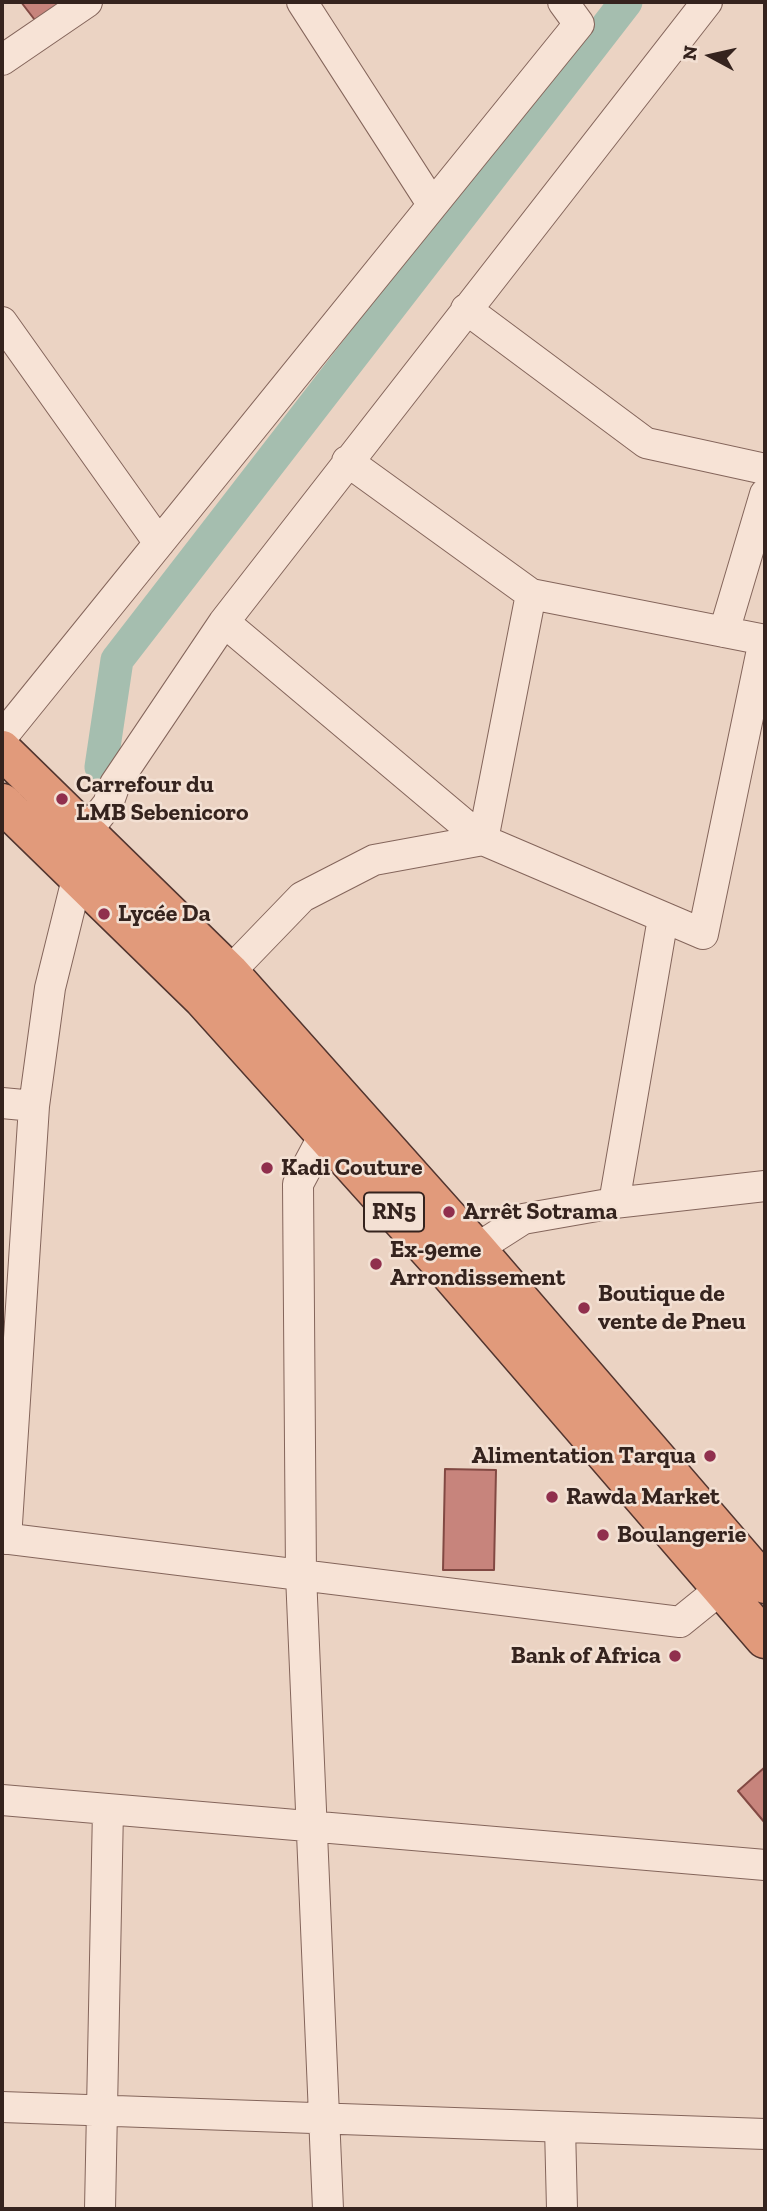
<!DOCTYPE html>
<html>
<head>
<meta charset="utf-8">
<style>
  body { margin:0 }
  #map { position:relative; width:767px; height:2211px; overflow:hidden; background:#ebd3c3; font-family:"Zilla Slab",serif }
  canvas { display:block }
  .frame { position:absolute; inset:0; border:4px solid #35231e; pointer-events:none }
  .north { position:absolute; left:676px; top:21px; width:70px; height:70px; -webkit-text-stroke:5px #f3e0d3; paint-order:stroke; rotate:278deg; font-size:19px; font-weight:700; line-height:28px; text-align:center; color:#35231e }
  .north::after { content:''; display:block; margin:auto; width:24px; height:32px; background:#35231e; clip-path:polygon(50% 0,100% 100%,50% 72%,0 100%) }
</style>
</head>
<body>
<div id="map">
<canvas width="767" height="2211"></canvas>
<div class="frame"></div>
<div class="north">N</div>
</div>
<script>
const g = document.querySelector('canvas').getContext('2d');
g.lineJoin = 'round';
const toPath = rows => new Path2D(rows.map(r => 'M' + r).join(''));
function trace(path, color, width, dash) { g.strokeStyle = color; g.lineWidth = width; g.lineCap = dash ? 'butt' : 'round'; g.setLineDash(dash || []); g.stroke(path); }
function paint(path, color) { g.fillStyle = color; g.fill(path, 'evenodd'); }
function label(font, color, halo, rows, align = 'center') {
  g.font = font + ' "Zilla Slab",serif'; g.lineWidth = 5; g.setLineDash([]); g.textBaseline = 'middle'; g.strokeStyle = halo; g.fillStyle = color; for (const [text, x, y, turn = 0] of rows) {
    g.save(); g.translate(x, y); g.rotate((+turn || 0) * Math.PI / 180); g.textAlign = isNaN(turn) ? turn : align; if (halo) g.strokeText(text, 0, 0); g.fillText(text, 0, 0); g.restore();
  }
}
trace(toPath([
  [101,767,117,660,626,2]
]), '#a5beaf', 33);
const building = toPath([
  [21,2,76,2,41,28,21,2],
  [445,1469,496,1470,494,1570,443,1570,445,1469],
  [765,1767,765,1823,738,1791,765,1767]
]);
paint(building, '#c7847c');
trace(building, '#824943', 2);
const minor = toPath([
  [302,2,432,204],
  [2,60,87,2],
  [466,309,646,443,765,469],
  [2,322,159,543],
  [347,461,531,594,765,640],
  [224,622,483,840,703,934,764,640],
  [724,632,765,494],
  [2,737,579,24,563,2],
  [86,832,108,804,115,784,224,622,707,2],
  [216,986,302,897,374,860,483,840,531,594],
  [2,1103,34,1106],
  [324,1135,298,1184,301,1575,328,2209],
  [614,1203,663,918],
  [476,1249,523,1219,614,1203,765,1186],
  [2,1538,680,1622,722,1588],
  [6,1539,34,1106,50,988,77,879],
  [2,1800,765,1865],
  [2,2107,765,2134],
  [560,2127,562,2209],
  [100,2209,108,1809]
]);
const trunk = toPath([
  [2,750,229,972,476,1249,765,1584],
  [2,803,203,999,445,1268,765,1639]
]);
trace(minor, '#84655b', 32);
trace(trunk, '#52352f', 41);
trace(minor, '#f7e3d6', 30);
trace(trunk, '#e19a7b', 38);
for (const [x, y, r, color] of [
  [62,799,7,"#902f4d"],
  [104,914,7,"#902f4d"],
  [267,1168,7,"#902f4d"],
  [449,1212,7,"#902f4d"],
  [376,1264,7,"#902f4d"],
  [584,1308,7,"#902f4d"],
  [710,1456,7,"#902f4d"],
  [552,1497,7,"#902f4d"],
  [603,1535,7,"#902f4d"],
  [675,1656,7,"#902f4d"]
]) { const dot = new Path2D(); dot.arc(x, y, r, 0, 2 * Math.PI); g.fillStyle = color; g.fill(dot); trace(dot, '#f3e0d3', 2.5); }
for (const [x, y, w] of [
  [394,1212,60]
]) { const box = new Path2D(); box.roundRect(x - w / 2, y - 19.5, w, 39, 5); g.fillStyle = '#f3e0d3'; g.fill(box); trace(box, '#35231e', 2); }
label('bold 23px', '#35231e', null, [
  ["RN5",394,1212]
]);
label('bold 24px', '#35231e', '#f3e0d3', [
  ["Carrefour du",76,785],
  ["LMB Sebenicoro",76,813],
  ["Lycée Da",118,914],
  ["Kadi Couture",281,1168],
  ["Arrêt Sotrama",463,1212],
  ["Ex-9eme",390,1250],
  ["Arrondissement",390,1278],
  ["Boutique de",598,1294],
  ["vente de Pneu",598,1322],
  ["Alimentation Tarqua",696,1456,"right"],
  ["Rawda Market",566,1497],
  ["Boulangerie",617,1535],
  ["Bank of Africa",661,1656,"right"]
], 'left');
</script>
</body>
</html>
